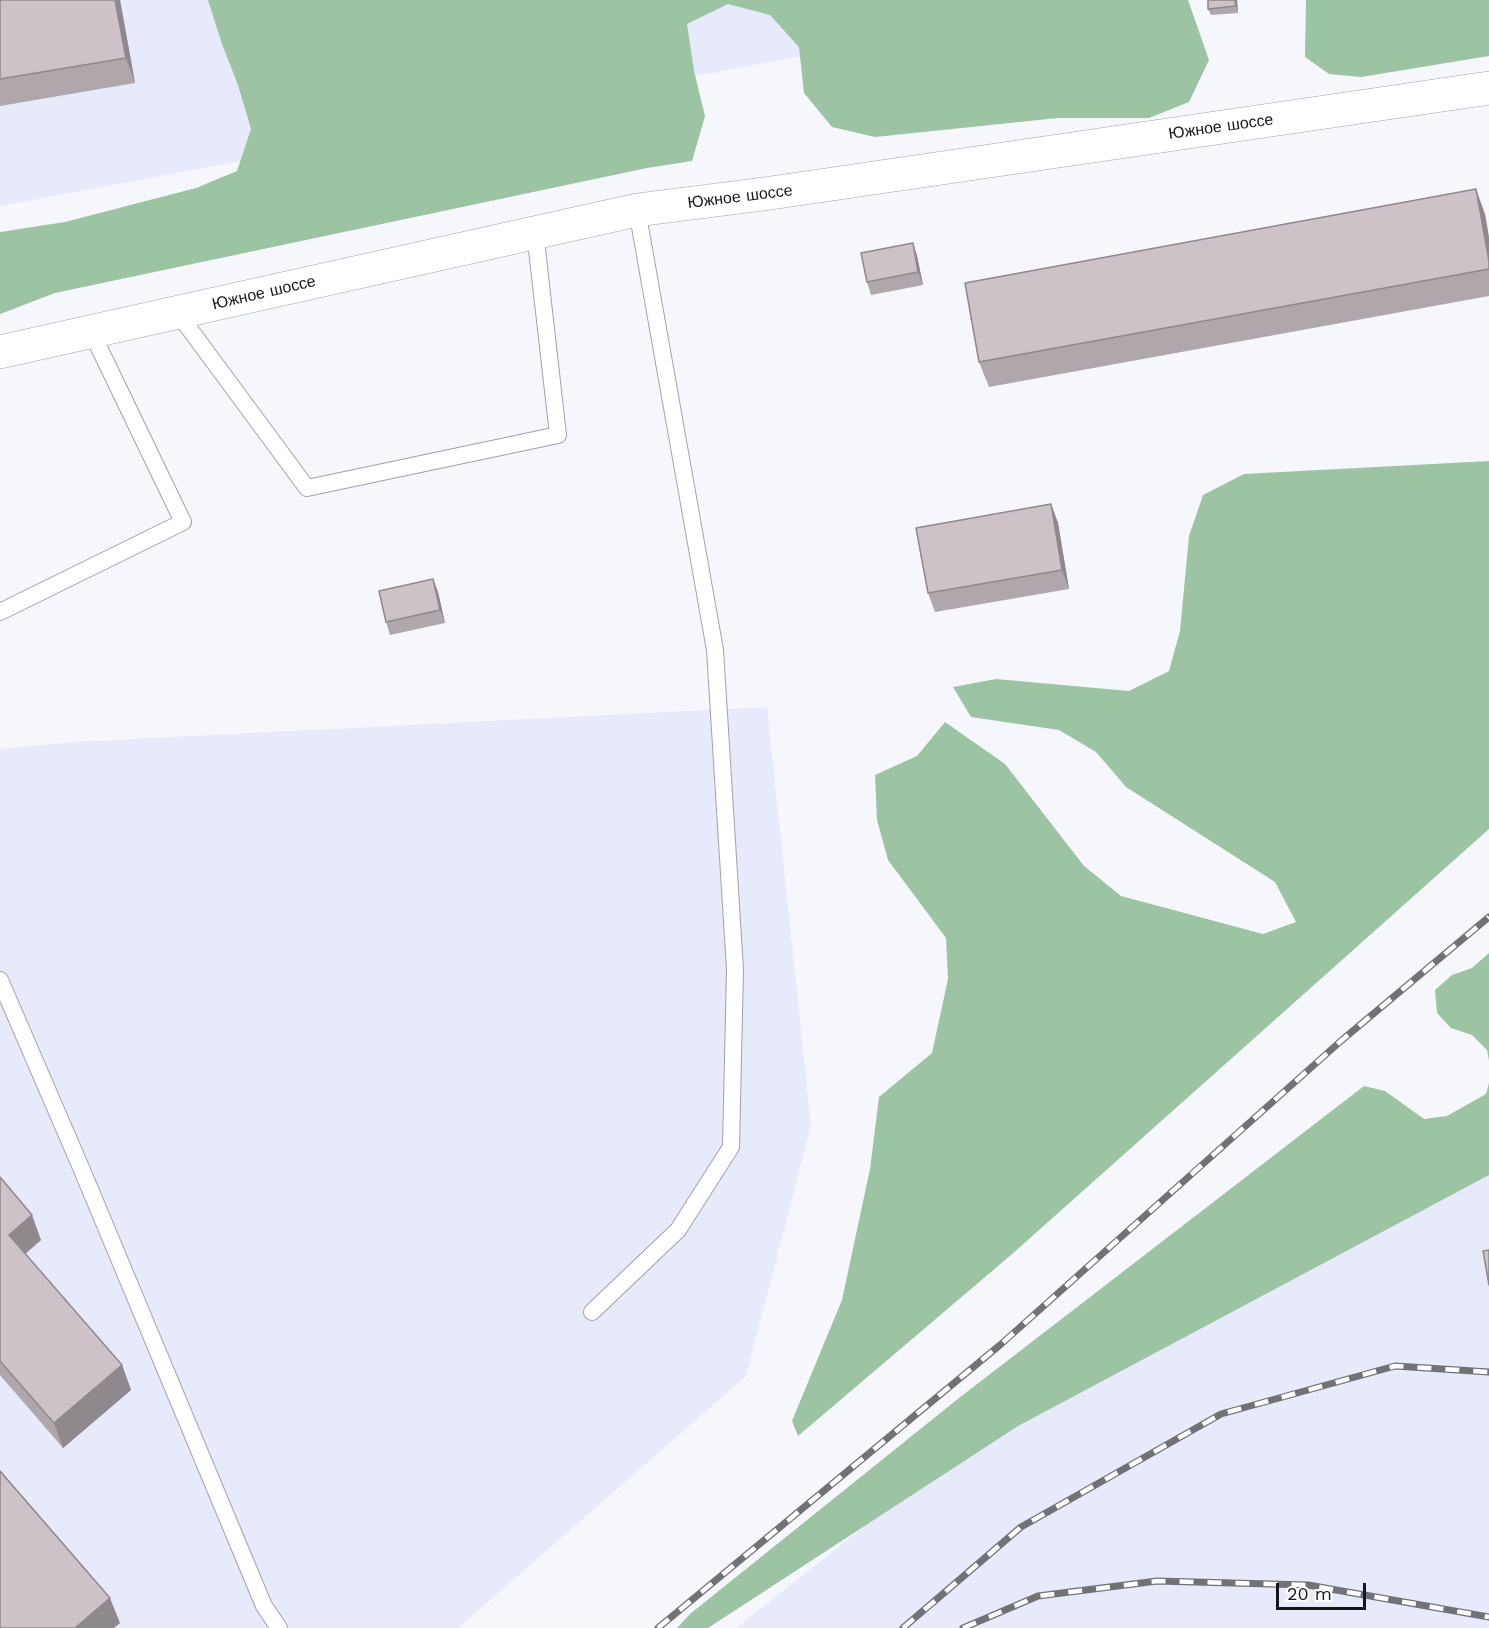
<!DOCTYPE html>
<html>
<head>
<meta charset="utf-8">
<style>
  body { margin:0 }
  #map { position:relative; width:1489px; height:1628px; overflow:hidden; background:#f6f7fd; font-family:"Work Sans",sans-serif }
  canvas { display:block }
  .scale { position:absolute; left:1276px; top:1583px; width:90px; height:27px; box-sizing:border-box; border:3px solid #16171b; border-top:0; padding-left:8px; font-size:18px; line-height:21px; white-space:nowrap; color:#16171b; -webkit-text-stroke:4px #fff; paint-order:stroke }
</style>
</head>
<body>
<div id="map">
<canvas width="1489" height="1628"></canvas>
<div class="scale">20 m</div>
</div>
<script>
const g = document.querySelector('canvas').getContext('2d');
g.lineJoin = 'round';
function paint(path, color) { g.fillStyle = color; g.fill(path, 'evenodd'); }
const toPath = rows => new Path2D(rows.map(r => 'M' + r).join(''));
function trace(path, color, width, dash) { g.strokeStyle = color; g.lineWidth = width; g.lineCap = dash ? 'butt' : 'round'; g.setLineDash(dash || []); g.stroke(path); }
function label(font, color, halo, rows, align = 'center') {
  g.font = font + ' "Work Sans",sans-serif'; g.lineWidth = 5; g.setLineDash([]); g.textBaseline = 'middle'; g.strokeStyle = halo; g.fillStyle = color; for (const [text, x, y, turn = 0] of rows) {
    g.save(); g.translate(x, y); g.rotate((+turn || 0) * Math.PI / 180); g.textAlign = isNaN(turn) ? turn : align; if (halo) g.strokeText(text, 0, 0); g.fillText(text, 0, 0); g.restore();
  }
}
paint(toPath([
  [0,0,1101,0,0,206],
  [767,707,811,1125,746,1376,458,1628,0,1628,0,749,74,742],
  [1489,1152,1489,1628,736,1628,981,1434]
]), '#e6eafb');
paint(toPath([
  [208,0,1188,0,1209,60,1189,102,1149,118,1058,118,875,137,832,127,804,93,799,47,770,15,728,4,687,24,694,71,705,116,692,161,647,168,55,293,0,314,0,232,65,222,196,188,237,171,251,129,238,85,222,44],
  [1306,0,1489,0,1489,56,1361,77,1329,74,1305,57],
  [1489,461,1489,829,1011,1255,798,1436,792,1421,842,1300,870,1169,879,1097,932,1053,948,979,946,938,888,860,877,820,875,775,917,756,945,722,1005,764,1084,866,1121,896,1263,934,1296,922,1275,882,1126,787,1096,752,1059,730,971,717,953,687,996,679,1129,691,1169,671,1180,631,1189,536,1203,495,1244,474],
  [1489,953,1489,1061,1487,1050,1472,1035,1451,1028,1437,1013,1435,990,1452,975,1472,968],
  [1489,1083,1489,1175,1018,1426,708,1628,677,1628,690,1614,959,1398,1364,1086,1385,1091,1424,1119,1447,1116,1486,1094]
]), '#9cc3a2');
const lane = toPath([
  [177,312,307,488,558,435,535,232],
  [0,612,183,522,91,331],
  [0,980,82,1170,264,1606,279,1628],
  [592,1312,678,1230,731,1147,735,969,715,650,637,210]
]);
const street = toPath([
  [0,352,637,210,764,194,1489,88]
]);
trace(lane, '#9fa1ab', 18);
trace(street, '#9fa1ab', 34);
trace(lane, '#fff', 16);
trace(street, '#fff', 33);
const rail = toPath([
  [658,1628,1000,1345,1342,1040,1489,917],
  [903,1628,1021,1527,1221,1414,1395,1366,1489,1372],
  [963,1628,1038,1596,1157,1581,1308,1585,1489,1617]
]);
trace(rail, '#717277', 7);
trace(rail, '#fff', 4.5, [14]);
paint(toPath([
  [0,0,120,0,135,83,0,106],
  [1237,0,1238,13,1211,15,1208,9],
  [1485,214,1489,238,1489,296,989,387,979,362],
  [913,243,917,256,923,285,871,295,867,282],
  [1051,504,1058,523,1069,589,935,612,928,593],
  [433,579,438,592,445,623,390,635,386,622],
  [0,1177,41,1240,25,1254,122,1365,131,1390,63,1448,0,1375]
]), '#afa7ac');
paint(toPath([
  [115,0,120,0,135,83,126,58],
  [1235,0,1237,0,1238,13,1236,6],
  [1476,189,1485,214,1489,238,1489,261],
  [913,243,917,256,923,285,918,272],
  [1051,504,1058,523,1069,589,1062,570],
  [433,579,438,592,445,623,440,610],
  [32,1215,41,1240,18,1260,9,1235],
  [122,1365,131,1390,63,1448,54,1423],
  [110,1598,120,1623,114,1628,75,1628]
]), '#8f888c');
const building = toPath([
  [0,0,115,0,126,58,0,79,0,0],
  [1208,0,1235,0,1236,6,1208,9,1208,0],
  [1476,189,1489,261,1489,269,979,362,965,283,1476,189],
  [913,243,918,272,867,282,861,253,913,243],
  [1051,504,1062,570,928,593,916,528,1051,504],
  [433,579,440,610,386,622,379,591,433,579],
  [0,1177,32,1215,9,1235,122,1365,54,1423,0,1361,0,1177],
  [1489,1250,1489,1285,1483,1251,1489,1250],
  [0,1471,110,1598,75,1628,0,1628,0,1471]
]);
paint(building, '#ccc2c8');
trace(building, '#8f888c', 1.5);
label('16px', '#16171b', '#fff', [
  ["Южное шоссе",1221,127,-8],
  ["Южное шоссе",740,197,-7],
  ["Южное шоссе",264,293,-13]
]);
</script>
</body>
</html>
